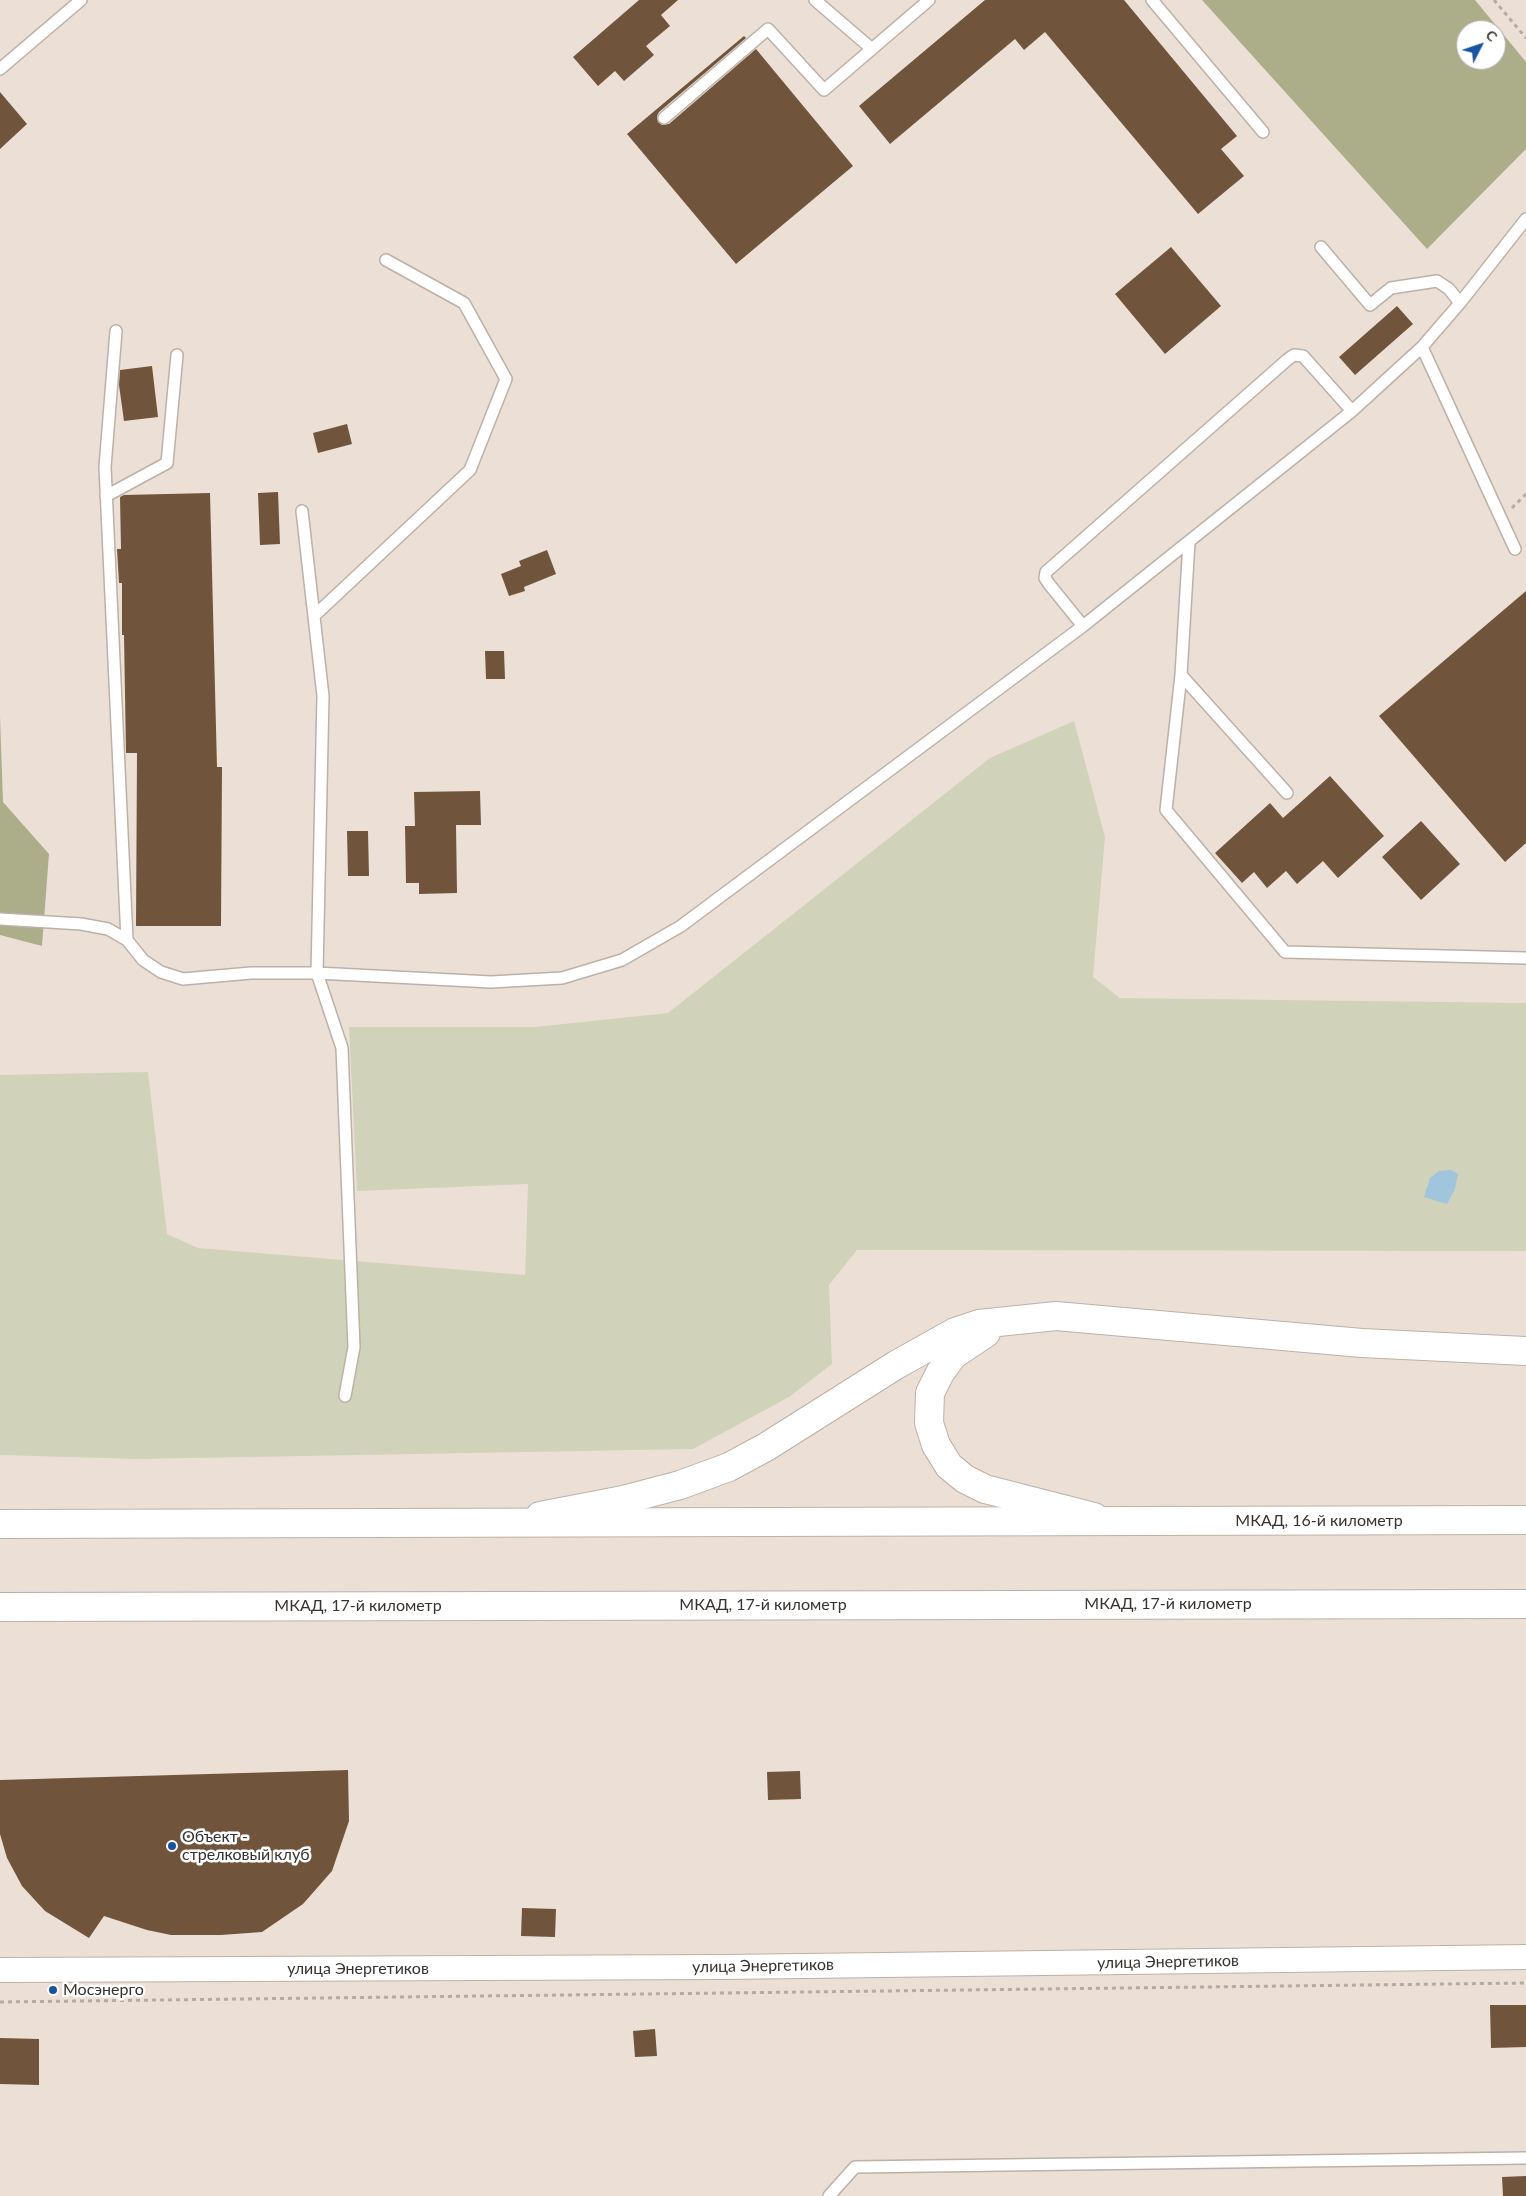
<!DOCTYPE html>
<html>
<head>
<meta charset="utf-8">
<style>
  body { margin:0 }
  #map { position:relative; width:1526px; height:2196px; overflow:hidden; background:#ece0d6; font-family:Lato,sans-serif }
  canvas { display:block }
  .north { position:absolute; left:1456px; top:20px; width:50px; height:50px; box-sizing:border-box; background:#fff; border:1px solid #afadab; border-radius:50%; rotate:49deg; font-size:14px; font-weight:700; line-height:20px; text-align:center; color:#36322e }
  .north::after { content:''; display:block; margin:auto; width:18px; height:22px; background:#1653a4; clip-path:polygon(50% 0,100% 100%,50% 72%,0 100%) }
</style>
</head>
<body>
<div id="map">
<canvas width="1526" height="2196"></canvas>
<div class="north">С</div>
</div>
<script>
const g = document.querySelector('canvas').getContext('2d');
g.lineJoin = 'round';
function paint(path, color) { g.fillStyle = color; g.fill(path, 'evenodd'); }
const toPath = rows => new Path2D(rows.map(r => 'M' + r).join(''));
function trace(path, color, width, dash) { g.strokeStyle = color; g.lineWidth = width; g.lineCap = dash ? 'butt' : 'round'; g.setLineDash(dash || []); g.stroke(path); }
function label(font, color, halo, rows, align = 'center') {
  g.font = font + ' Lato,sans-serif'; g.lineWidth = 5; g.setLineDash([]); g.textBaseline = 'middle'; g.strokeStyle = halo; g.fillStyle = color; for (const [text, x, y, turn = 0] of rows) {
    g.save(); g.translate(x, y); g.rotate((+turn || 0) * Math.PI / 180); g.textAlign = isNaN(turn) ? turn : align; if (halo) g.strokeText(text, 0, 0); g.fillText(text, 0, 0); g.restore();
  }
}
paint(toPath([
  [1074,721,1105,837,1093,977,1120,998,1526,1003,1526,1251,857,1250,829,1285,832,1364,789,1397,693,1449,138,1459,0,1455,0,1075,148,1072,167,1234,198,1248,525,1275,528,1184,357,1191,349,1027,535,1027,668,1013,990,758]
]), '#d0d3ba');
paint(toPath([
  [1202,0,1475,0,1526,62,1526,149,1427,249],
  [1466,30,1496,30,1496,60,1466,60],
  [0,716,3,802,49,854,42,946,0,935]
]), '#abae89');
paint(toPath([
  [1451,1170,1458,1174,1455,1189,1447,1204,1424,1197,1430,1178,1439,1171]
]), '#a0c5dd');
paint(toPath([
  [639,0,678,0,661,15,670,26,646,46,654,55,624,81,615,71,598,86,573,57],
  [985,0,1124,0,1237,136,1221,149,1244,176,1198,214,1045,32,1024,50,1015,39,890,144,859,106],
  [744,36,746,38,659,112,657,116,658,122,662,125,669,124,756,49,853,166,736,264,627,134],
  [0,92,27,124,0,149],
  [1171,247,1221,306,1165,354,1115,294],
  [1397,306,1413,324,1355,375,1339,357],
  [152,366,158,417,124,421,119,385,120,370],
  [347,424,352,444,318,453,313,433],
  [278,492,280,544,260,545,258,493],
  [210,493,217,767,222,767,221,926,136,926,137,753,126,753,124,635,122,635,122,583,119,583,117,549,121,549,120,497,124,495],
  [547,550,556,574,524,587,525,591,509,596,501,574,521,566,519,561],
  [1526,591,1526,843,1505,862,1379,716],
  [485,651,504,651,505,679,486,679],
  [1330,776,1384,836,1338,878,1323,861,1297,884,1286,871,1267,888,1254,872,1242,883,1215,853,1270,803,1283,818],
  [480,791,481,825,456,825,457,893,419,894,419,883,406,883,405,826,415,826,414,792],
  [1421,821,1460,864,1421,900,1382,857],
  [347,831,368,831,369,876,348,876],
  [348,1770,349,1821,332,1871,303,1904,262,1932,221,1935,171,1935,147,1930,104,1916,89,1938,45,1911,22,1886,7,1858,0,1834,0,1780],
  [800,1771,801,1799,768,1800,767,1772],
  [522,1908,556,1909,555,1937,521,1936],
  [1490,2005,1526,2005,1526,2047,1491,2048],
  [655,2029,657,2056,635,2057,633,2031],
  [0,2038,39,2039,39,2085,0,2084],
  [1526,2176,1526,2196,1503,2196,1502,2177]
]), '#70543c');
const service = toPath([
  [815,0,872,49],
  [1152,0,1263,132],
  [0,69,81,0],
  [664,118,768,29,824,90,929,0],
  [1321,247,1370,305,1391,288,1437,281,1449,289,1460,303],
  [116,331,105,467,127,940],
  [1422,347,1515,549],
  [106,496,167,463,177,355],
  [302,511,323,696,317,973,342,1048,354,1347,345,1396],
  [1189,542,1181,675,1287,793],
  [314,616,470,470,506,379,464,303,386,260],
  [1083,626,1049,584,1045,578,1046,572,1287,360,1294,355,1303,356,1352,411],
  [1181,675,1166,810,1285,952,1526,958],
  [0,919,81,924,108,929,127,940,143,960,161,972,183,979,251,973,317,973,491,982,562,978,622,960,681,926,1083,626,1352,411,1422,347,1460,303,1526,219],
  [829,2196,855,2167,1526,2158]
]);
const minor = toPath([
  [0,1970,723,1967,1526,1957]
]);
const secondary = toPath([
  [986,1333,953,1355,940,1373,930,1393,929,1423,936,1445,949,1466,965,1479,985,1489,1094,1517],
  [540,1516,623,1500,680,1485,729,1467,766,1447,896,1365,955,1332,979,1324,1056,1316,1362,1343,1526,1351]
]);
const trunk = toPath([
  [0,1524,1526,1520],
  [0,1607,1526,1604]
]);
trace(service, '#bcb1a7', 14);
trace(minor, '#bcb1a7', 26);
trace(secondary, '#bcb1a7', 30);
trace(trunk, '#bcb1a7', 30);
trace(toPath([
  [1494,0,1526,38],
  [1512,508,1526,494],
  [0,2002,1526,1983]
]), '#b4aba2', 3, [4, 4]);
trace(service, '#fff', 11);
trace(minor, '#fff', 24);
trace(secondary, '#fff', 28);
trace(trunk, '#fff', 28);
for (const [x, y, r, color] of [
  [172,1846,5,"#1653a4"],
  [53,1990,5,"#1653a4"]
]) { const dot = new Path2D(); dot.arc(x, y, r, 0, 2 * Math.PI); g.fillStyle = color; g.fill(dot); trace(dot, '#fff', 2); }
label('16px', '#36322e', '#fff', [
  ["МКАД, 16-й километр",1319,1521],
  ["МКАД, 17-й километр",1168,1604],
  ["МКАД, 17-й километр",763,1605],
  ["МКАД, 17-й километр",358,1606],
  ["улица Энергетиков",1168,1962,-1],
  ["улица Энергетиков",763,1966,-1],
  ["улица Энергетиков",358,1969]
]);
label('16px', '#36322e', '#fff', [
  ["Объект -",182,1837],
  ["стрелковый клуб",182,1855],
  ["Мосэнерго",63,1990]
], 'left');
</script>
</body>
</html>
